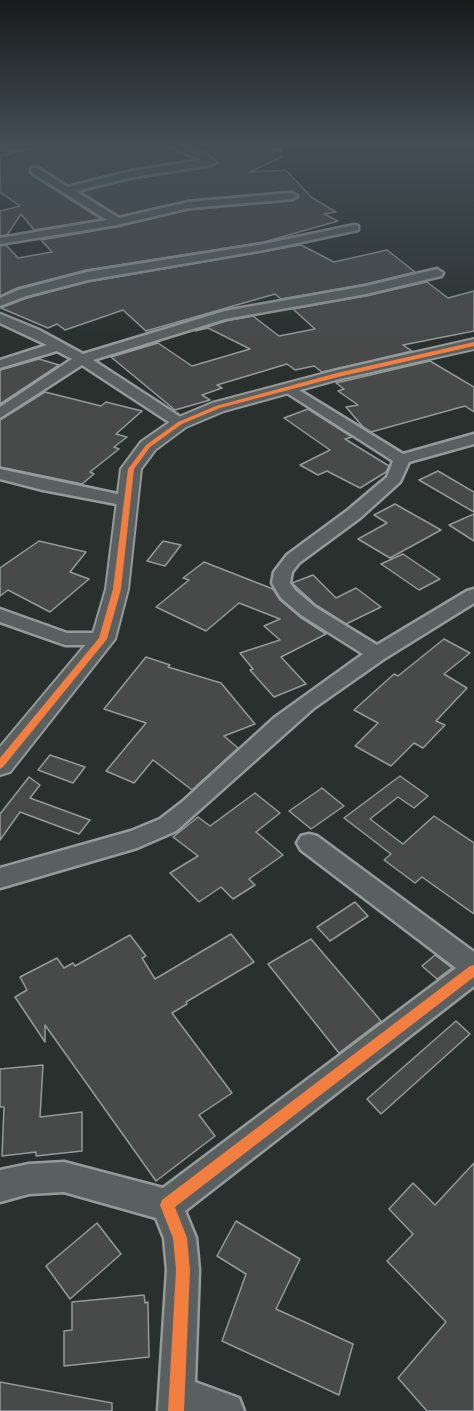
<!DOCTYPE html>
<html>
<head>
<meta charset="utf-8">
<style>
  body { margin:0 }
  canvas { display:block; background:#29302d }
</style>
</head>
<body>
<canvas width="474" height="1411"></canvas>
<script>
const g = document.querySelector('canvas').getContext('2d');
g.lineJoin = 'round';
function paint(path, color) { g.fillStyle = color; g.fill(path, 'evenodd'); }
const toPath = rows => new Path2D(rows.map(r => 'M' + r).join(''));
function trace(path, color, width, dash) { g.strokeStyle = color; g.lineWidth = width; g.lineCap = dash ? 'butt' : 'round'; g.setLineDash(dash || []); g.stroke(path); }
const building = toPath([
  [46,145,166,145,194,159,132,169,68,185,38,166,31,166,29,168,30,174,101,219,34,230,21,214,7,235,0,236,0,211,20,206,0,192,0,156,46,145],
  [190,145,268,145,276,151,281,149,282,157,250,172,286,170,311,197,336,212,324,214,338,221,264,242,86,270,17,288,0,296,0,246,6,245,18,258,52,252,41,240,117,227,189,210,292,201,299,197,292,191,189,200,119,216,81,192,133,179,211,167,218,163,203,150,190,145],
  [301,245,334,262,387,250,415,272,366,284,281,299,275,294,146,331,123,310,65,330,57,324,48,328,1,308,27,298,88,282,301,245],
  [427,282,448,298,474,291,474,331,403,345,412,351,322,372,314,366,295,370,287,364,217,385,222,388,202,395,210,400,175,410,111,357,158,343,192,366,250,349,208,328,195,331,226,321,253,316,279,336,315,329,293,309,366,296,427,282],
  [39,359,59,365,0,404,0,370,39,359],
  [430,361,474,387,474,412,465,406,371,432,363,427,346,407,358,405,338,391,344,389,336,383,430,361],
  [45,392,101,406,106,402,142,411,116,434,127,437,114,447,119,449,90,472,94,474,82,484,0,467,0,420,45,392],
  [308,409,352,437,345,439,389,466,386,472,360,488,327,471,318,475,300,465,330,450,284,418,308,409],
  [438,471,474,492,474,512,419,480,438,471],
  [395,504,441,530,390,558,358,539,387,523,374,515,395,504],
  [474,514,474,541,449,525,474,514],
  [39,541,86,552,70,572,89,579,50,612,8,590,0,596,0,568,39,541],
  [163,541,181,545,165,566,147,561,163,541],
  [403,554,440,579,419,590,381,564,403,554],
  [204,562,273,589,280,600,300,617,326,634,281,657,306,684,274,697,250,670,253,669,240,653,280,640,264,626,280,619,239,603,206,631,156,607,189,580,183,578,204,562],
  [313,575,336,598,356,588,381,607,346,624,316,605,292,583,313,575],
  [444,639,470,653,444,674,467,688,436,721,445,725,423,748,414,743,391,766,355,746,378,723,354,710,394,674,398,676,444,639],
  [146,657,170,665,168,667,221,683,255,724,224,736,238,748,192,790,153,760,134,783,106,771,146,723,104,709,146,657],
  [50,755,85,767,73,783,38,770,50,755],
  [400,776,428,796,414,808,398,797,370,819,403,844,434,816,474,843,474,914,422,877,415,883,384,860,391,854,344,818,400,776],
  [29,777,40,785,30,798,90,820,79,834,20,812,0,840,0,814,29,777],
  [322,788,344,806,311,829,289,811,322,788],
  [255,793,280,813,256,832,283,855,249,879,255,885,233,899,221,887,199,902,170,873,198,856,173,837,198,817,210,826,255,793],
  [355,902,368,916,330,941,317,927,355,902],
  [231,934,254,962,186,1002,187,1004,172,1013,232,1093,199,1115,215,1136,156,1181,45,1025,45,1042,15,997,27,990,20,977,57,958,64,968,73,963,75,966,130,935,146,956,142,958,155,979,231,934],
  [311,939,381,1021,339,1053,268,964,311,939],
  [435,955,452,968,437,979,422,966,435,955],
  [456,1021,470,1034,381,1114,367,1099,456,1021],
  [43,1065,40,1117,82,1112,82,1151,36,1156,36,1152,2,1156,4,1107,0,1107,0,1069,43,1065],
  [474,1163,474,1411,427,1411,398,1378,446,1322,387,1261,413,1234,389,1209,413,1183,435,1205,474,1163],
  [236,1221,300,1259,276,1309,353,1344,339,1395,222,1341,246,1274,217,1256,236,1221],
  [97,1223,121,1254,70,1299,46,1266,97,1223],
  [144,1295,145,1303,148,1302,149,1357,64,1366,64,1331,72,1330,72,1302,144,1295],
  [0,1382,112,1403,112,1411,0,1411,0,1382]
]);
paint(building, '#484a4a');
trace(building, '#959a9a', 1.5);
const minor = toPath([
  [15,145,36,145,0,154,0,148,15,145],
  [168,145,182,145,202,152,216,162,211,165,133,177,75,191,119,218,189,202,292,193,297,196,292,199,189,208,117,225,0,244,0,238,107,220,31,172,31,168,37,168,68,187,133,171,202,160,168,145],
  [270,145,281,145,282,146,277,149,270,145],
  [354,225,358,226,358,230,264,250,88,280,26,296,0,306,0,298,18,290,87,272,264,244,354,225],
  [437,269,443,273,441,276,366,294,225,319,93,360,185,420,188,423,185,426,175,426,82,365,0,418,0,407,72,359,57,351,0,368,0,360,47,345,0,323,0,314,39,330,83,354,225,311,366,286,437,269],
  [289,384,403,454,474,434,474,444,409,462,400,482,360,518,299,563,292,572,290,583,295,590,315,607,377,645,467,591,474,589,474,603,384,659,314,708,176,831,137,848,0,888,0,868,131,831,160,819,182,802,274,718,363,654,301,615,281,598,272,583,274,572,287,555,348,510,387,477,393,461,284,391,282,388,284,385,289,384],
  [0,469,127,496,135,501,127,506,43,490,0,479,0,469],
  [0,609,67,633,103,633,110,635,113,639,110,643,103,645,65,645,0,622,0,609],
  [309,834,317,836,474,952,474,986,185,1211,196,1238,199,1270,195,1382,239,1398,244,1411,158,1411,167,1270,164,1238,156,1218,64,1192,29,1194,0,1202,0,1170,29,1164,64,1162,163,1188,456,968,301,850,297,843,301,836,309,834]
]);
const tertiary = toPath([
  [474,339,474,349,340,379,224,411,186,427,155,450,141,469,128,589,115,639,10,772,0,775,0,747,92,637,106,589,121,469,141,442,174,419,212,403,337,370,474,339]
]);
trace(minor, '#959a9a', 5);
trace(tertiary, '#959a9a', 4);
paint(minor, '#5a6060');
paint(tertiary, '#5a6060');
paint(toPath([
  [474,342,474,346,338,377,220,408,182,424,150,447,134,469,121,589,107,639,3,767,0,769,0,758,99,638,113,589,128,469,146,445,178,422,216,406,337,373,474,342],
  [474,965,474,977,175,1207,187,1238,190,1270,184,1411,168,1411,176,1270,173,1238,160,1205,162,1200,470,966,474,965]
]), '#f27e40');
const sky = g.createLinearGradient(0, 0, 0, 343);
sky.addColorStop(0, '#171a19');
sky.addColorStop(0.42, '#434e57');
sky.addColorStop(1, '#434e5700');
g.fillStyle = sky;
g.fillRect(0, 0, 474, 343);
</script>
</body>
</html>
